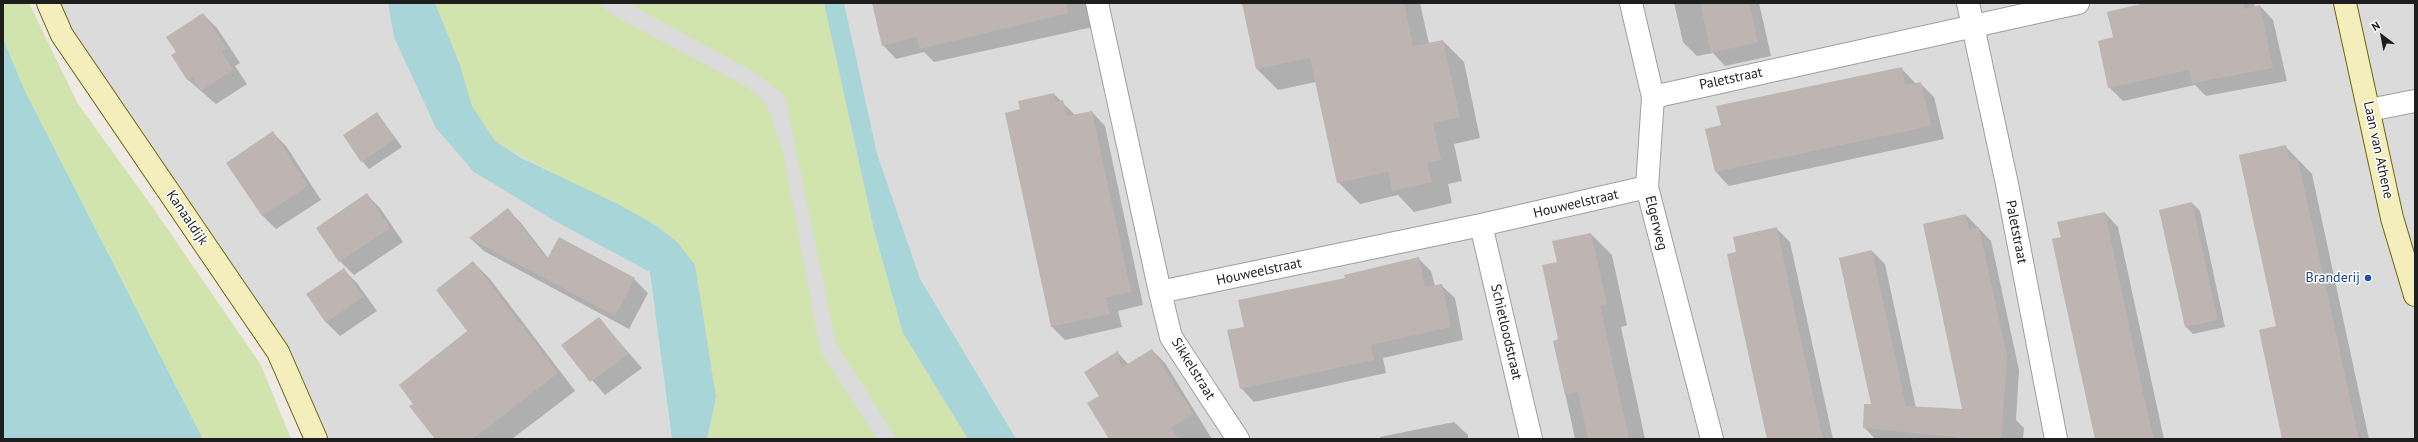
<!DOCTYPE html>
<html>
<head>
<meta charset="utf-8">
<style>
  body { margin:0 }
  #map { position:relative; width:2418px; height:442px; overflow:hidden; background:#eee9e4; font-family:"PT Sans",sans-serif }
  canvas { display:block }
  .frame { position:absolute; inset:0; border:4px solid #1e1e1e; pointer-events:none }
  .north { position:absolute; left:2362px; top:16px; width:40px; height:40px; -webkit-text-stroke:3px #fff; paint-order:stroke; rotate:328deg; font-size:11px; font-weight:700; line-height:16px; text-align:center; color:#1e1e1e }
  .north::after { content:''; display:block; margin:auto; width:14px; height:18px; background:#1e1e1e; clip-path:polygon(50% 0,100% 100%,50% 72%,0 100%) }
</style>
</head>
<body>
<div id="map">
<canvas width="2418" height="442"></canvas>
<div class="frame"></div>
<div class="north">N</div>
</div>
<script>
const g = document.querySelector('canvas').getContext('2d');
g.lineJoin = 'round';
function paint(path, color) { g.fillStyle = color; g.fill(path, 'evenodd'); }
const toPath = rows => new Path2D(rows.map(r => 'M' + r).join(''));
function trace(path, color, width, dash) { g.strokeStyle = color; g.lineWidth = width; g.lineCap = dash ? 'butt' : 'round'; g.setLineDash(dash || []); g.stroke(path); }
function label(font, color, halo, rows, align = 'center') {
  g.font = font + ' "PT Sans",sans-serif'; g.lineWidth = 3; g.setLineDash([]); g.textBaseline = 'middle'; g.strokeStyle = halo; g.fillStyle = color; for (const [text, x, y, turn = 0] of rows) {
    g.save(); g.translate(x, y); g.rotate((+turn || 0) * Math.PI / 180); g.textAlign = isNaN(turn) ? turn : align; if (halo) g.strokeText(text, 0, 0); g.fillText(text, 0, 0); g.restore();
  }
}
paint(toPath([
  [53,3,2415,3,2415,439,321,439]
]), '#dcdbdb');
paint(toPath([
  [3,3,29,3,78,104,151,205,261,365,291,439,203,439,24,89,3,38],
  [435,3,598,3,611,14,747,87,767,105,783,152,820,350,877,439,707,439,716,397,618,204,571,183,495,141,472,106,460,65],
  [628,3,824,3,874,230,903,333,968,439,897,439,836,343,785,96,756,73]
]), '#d1e4ae');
paint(toPath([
  [388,3,435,3,460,65,472,106,495,141,521,158,618,204,657,226,677,242,695,265,716,397,707,439,672,439,650,272,555,221,474,172,436,128,394,37],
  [824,3,844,3,877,154,920,279,1016,439,968,439,903,333,874,230],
  [3,38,24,89,203,439,3,439]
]), '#a8d5d8');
paint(toPath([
  [873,3,1088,3,1093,27,934,62,924,52,896,59,883,45],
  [1243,3,1420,3,1429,44,1443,41,1464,62,1480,138,1454,144,1462,181,1448,184,1452,203,1414,212,1398,195,1360,204,1338,182,1316,82,1278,90,1257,69],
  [1674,3,1759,3,1771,56,1725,66,1713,53,1697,56,1683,42],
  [2152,3,2254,3,2255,8,2260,6,2273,20,2287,81,2206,96,2195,85,2123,101,2109,87,2114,38],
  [203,14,217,28,240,63,235,66,247,84,216,104,187,79],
  [1901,68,1916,84,1920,83,1934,97,1944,139,1729,186,1716,172],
  [1054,94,1076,116,1092,112,1105,126,1143,305,1118,311,1122,327,1065,340,1052,327,1021,110],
  [377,113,402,147,369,169,362,161],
  [273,133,286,146,321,200,276,229,262,215],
  [2285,146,2312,174,2369,439,2283,439,2277,327],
  [366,194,380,208,403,242,354,275,340,261,317,228],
  [2192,203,2200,211,2225,327,2193,334,2186,327],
  [507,209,521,223,548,258,559,238,634,279,648,293,629,329,484,251,470,238],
  [2105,213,2118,227,2164,439,2096,439],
  [1966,215,1991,241,2019,370,2016,420,2024,428,2023,439,1875,439,1864,427,1872,405,1872,251,1885,264,1916,408,1963,410],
  [1776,228,1790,242,1833,439,1768,439,1737,253],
  [1591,234,1612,255,1627,325,1621,327,1645,439,1575,439,1554,341,1559,340,1558,263],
  [1418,258,1431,271,1435,286,1441,285,1455,298,1463,340,1383,358,1386,373,1254,402,1241,388,1245,327,1346,279],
  [473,262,490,279,575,391,512,439,436,439,415,404,469,332],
  [343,269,357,283,377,311,340,336,326,322],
  [599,319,642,368,605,395,563,346],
  [1152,350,1165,363,1212,439,1111,439,1100,396,1117,352,1129,365],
  [1454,422,1468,435,1468,439,1381,439,1380,437]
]), '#0003');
paint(toPath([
  [872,3,1067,3,1068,13,920,49,917,37,882,46],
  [1242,3,1404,3,1413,46,1443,40,1460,117,1433,123,1441,160,1427,163,1432,182,1392,191,1388,172,1337,183,1310,58,1256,69],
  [1700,3,1749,3,1758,42,1711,53],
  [2145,3,2243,3,2244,9,2260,5,2273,68,2192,83,2189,70,2108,88,2098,41,2113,37,2107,12],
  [203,13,227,49,222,52,233,70,201,91,192,77,187,80,171,55,176,52,166,37],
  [1902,67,1905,85,1921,82,1931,126,1715,172,1705,129,1721,125,1716,106],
  [1054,93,1056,102,1063,100,1067,116,1092,111,1131,292,1106,298,1110,314,1051,327,1005,113,1020,109,1018,101],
  [377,112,395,139,361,162,343,135],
  [273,131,308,186,262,216,226,163],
  [2286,145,2289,160,2298,159,2359,439,2282,439,2259,330,2276,326,2239,155],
  [367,193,390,228,339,262,316,228],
  [2192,202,2218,320,2185,327,2159,210],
  [508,208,547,259,559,237,635,278,615,316,469,238],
  [2105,212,2147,411,2154,439,2095,439,2063,292,2052,239,2061,237,2057,222],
  [1966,214,1969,230,1979,227,2007,356,2001,439,1956,439,1956,437,1863,428,1864,404,1871,404,1839,258,1872,250,1906,406,1962,409,1923,224],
  [1777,227,1794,308,1823,439,1767,439,1738,307,1727,254,1736,252,1733,237],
  [1591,233,1607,304,1600,305,1629,439,1588,439,1578,392,1565,395,1553,341,1558,339,1542,265,1557,262,1552,241],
  [1419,257,1425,287,1442,284,1451,327,1371,345,1374,360,1240,389,1227,330,1244,327,1238,300,1345,278,1344,275],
  [473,261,558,373,473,439,435,439,409,406,413,404,399,385,467,331,436,290],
  [344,268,363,297,326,323,306,294],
  [599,317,629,354,590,382,561,345],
  [1152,349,1193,414,1171,428,1179,439,1109,439,1087,403,1099,396,1084,372,1118,351,1121,368]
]), '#beb4b1');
const street = toPath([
  [1097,3,1160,292,1481,225,1647,187],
  [1631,3,1653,97,1647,187,1712,439],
  [1968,3,2007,184,2056,439],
  [1653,97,2078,3],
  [2369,110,2415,101],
  [1481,225,1531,439],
  [1160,292,1171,337,1238,439]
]);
const secondary = toPath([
  [48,3,62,35,278,352,316,439],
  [2345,3,2392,218,2415,295]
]);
trace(street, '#9f9f9f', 24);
trace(secondary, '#6c670d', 24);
trace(street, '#fff', 22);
trace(secondary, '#f4eebc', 22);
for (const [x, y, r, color] of [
  [2368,278,4,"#1a4fb4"]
]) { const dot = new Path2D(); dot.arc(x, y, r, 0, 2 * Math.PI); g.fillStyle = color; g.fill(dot); trace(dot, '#fff', 1.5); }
label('14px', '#1e1e1e', '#fff', [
  ["Paletstraat",1731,79,-12],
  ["Laan van Athene",2378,150,78],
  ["Houweelstraat",1576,204,-13],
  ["Kanaaldijk",187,218,56],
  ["Elgerweg",1656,223,76],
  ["Paletstraat",2016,232,79],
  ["Houweelstraat",1259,272,-12],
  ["Schietloodstraat",1506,332,77],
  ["Sikkelstraat",1193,369,58]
]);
label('14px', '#164399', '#fff', [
  ["Branderij",2360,278]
], 'right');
</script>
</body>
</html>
